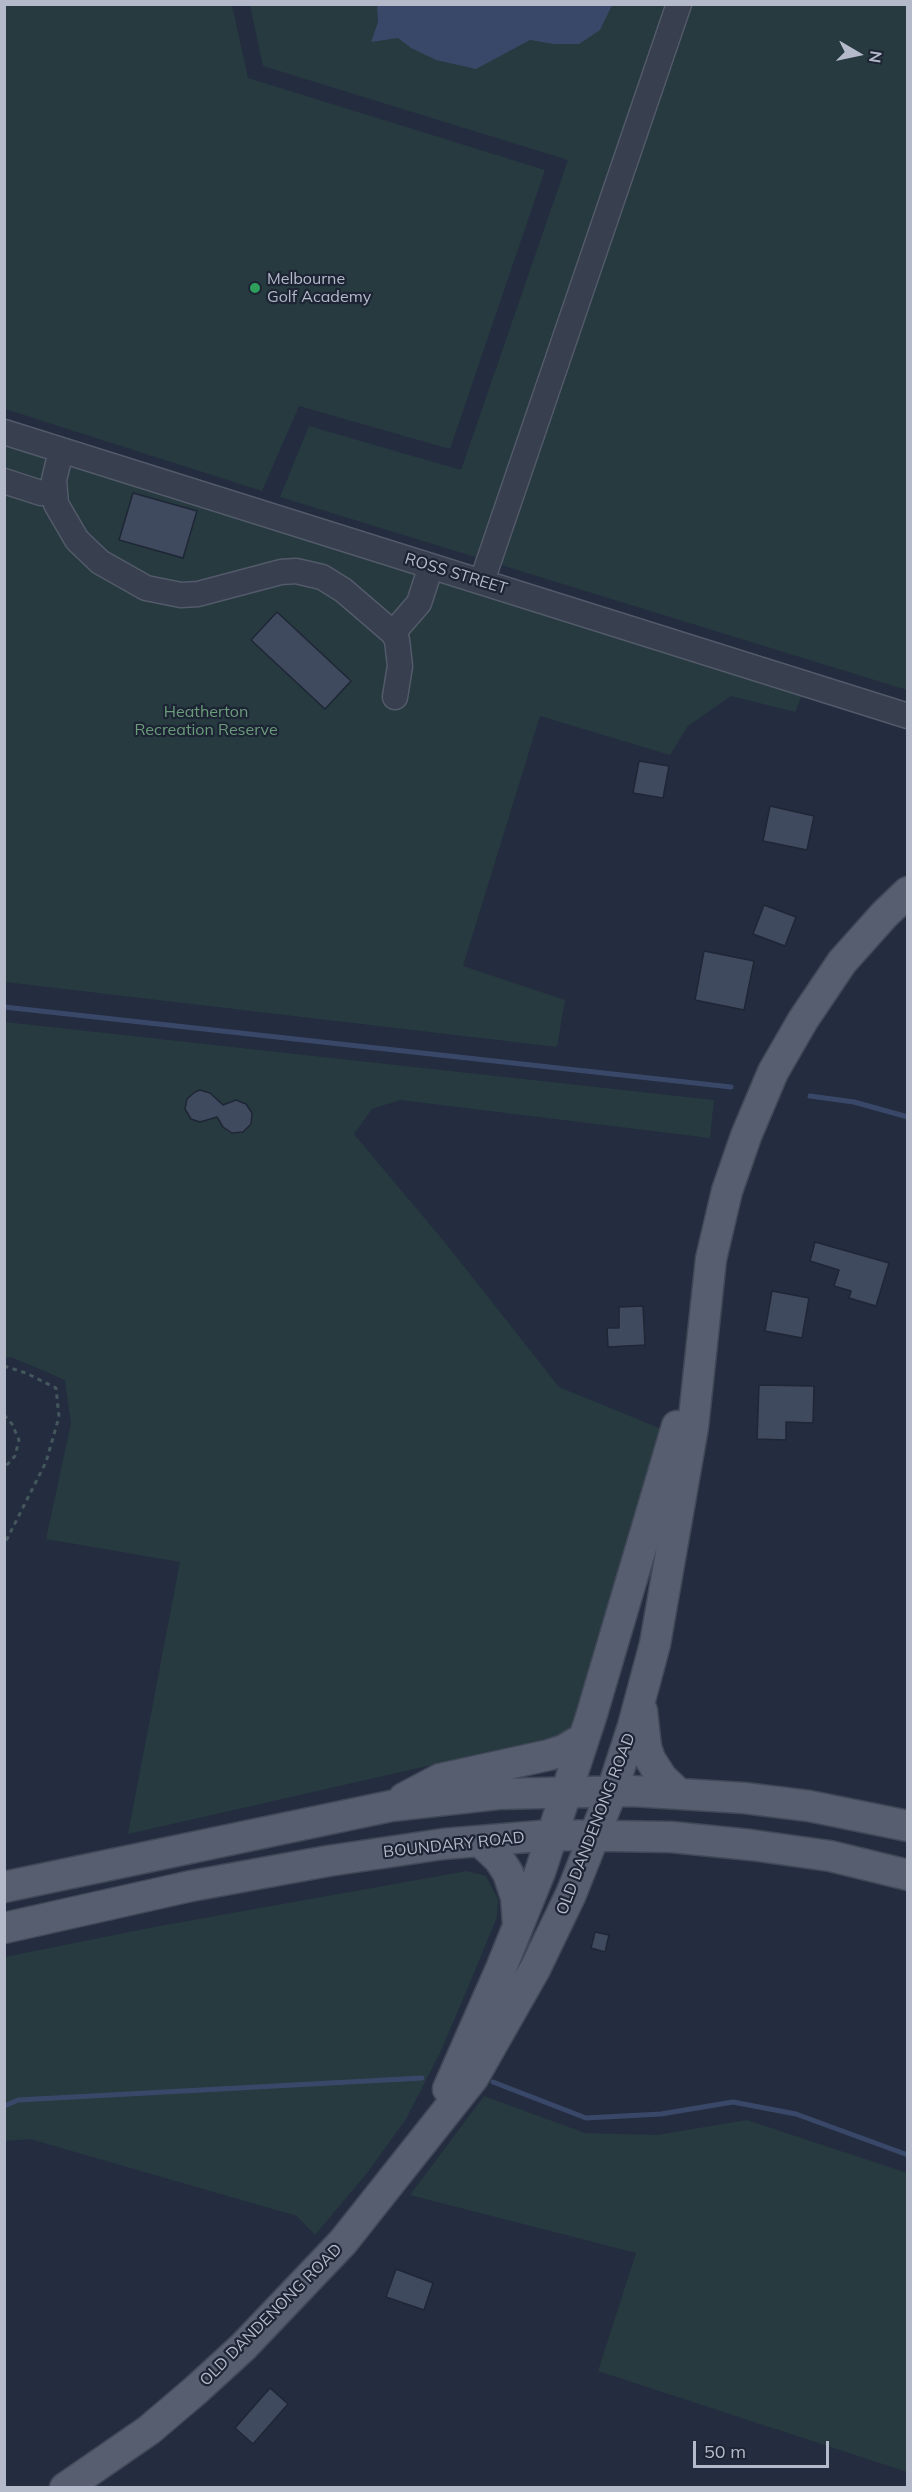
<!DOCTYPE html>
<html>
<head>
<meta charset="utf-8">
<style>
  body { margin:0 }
  #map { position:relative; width:912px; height:2492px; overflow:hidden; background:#242c3f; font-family:Mulish,sans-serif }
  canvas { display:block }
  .frame { position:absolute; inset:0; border:6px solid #b4baca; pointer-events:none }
  .north { position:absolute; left:828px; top:24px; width:60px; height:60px; -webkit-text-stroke:4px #1d2434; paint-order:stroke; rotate:99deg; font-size:16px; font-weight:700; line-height:24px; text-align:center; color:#b4baca }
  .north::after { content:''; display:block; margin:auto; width:21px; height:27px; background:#b4baca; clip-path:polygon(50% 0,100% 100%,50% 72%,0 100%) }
  .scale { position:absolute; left:693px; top:2441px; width:136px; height:27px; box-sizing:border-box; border:3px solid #b4baca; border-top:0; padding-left:8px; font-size:18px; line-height:21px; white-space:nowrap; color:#b4baca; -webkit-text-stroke:4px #1d2434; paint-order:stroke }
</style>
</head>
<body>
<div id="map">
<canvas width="912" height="2492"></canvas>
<div class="frame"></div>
<div class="north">N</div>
<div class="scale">50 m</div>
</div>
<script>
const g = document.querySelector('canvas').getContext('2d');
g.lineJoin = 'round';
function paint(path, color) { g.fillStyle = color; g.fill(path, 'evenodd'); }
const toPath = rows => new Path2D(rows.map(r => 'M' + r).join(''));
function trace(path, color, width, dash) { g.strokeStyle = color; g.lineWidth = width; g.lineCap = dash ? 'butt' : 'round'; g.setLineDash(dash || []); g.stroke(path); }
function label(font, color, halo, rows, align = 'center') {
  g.font = font + ' Mulish,sans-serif'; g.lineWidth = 4.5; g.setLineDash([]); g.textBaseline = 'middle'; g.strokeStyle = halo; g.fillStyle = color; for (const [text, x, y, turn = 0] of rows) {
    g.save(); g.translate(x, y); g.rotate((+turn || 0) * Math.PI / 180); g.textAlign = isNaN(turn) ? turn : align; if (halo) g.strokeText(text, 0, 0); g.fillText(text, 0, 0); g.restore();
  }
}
paint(toPath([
  [4,5,232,5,248,78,545,170,450,449,299,406,262,491,5,409],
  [250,5,907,5,907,690,280,497,309,426,461,470,568,160,263,66],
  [5,446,458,586,802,695,795,712,731,696,688,726,670,755,540,716,463,966,565,1000,557,1047,5,982],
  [5,1022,714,1100,710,1138,400,1100,372,1109,354,1134,447,1245,559,1387,664,1430,577,1721,553,1742,458,1759,128,1834,180,1562,46,1539,71,1423,65,1380,11,1357,5,1358],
  [467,1871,486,1876,498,1899,497,1917,469,1985,440,2053,406,2119,367,2173,315,2235,297,2216,30,2139,5,2141,5,1957,154,1927],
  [484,2096,585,2133,657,2135,747,2120,907,2173,907,2472,598,2371,636,2253,410,2195]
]), '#263a40');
paint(toPath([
  [377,5,377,4,612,5,600,30,579,44,554,44,530,40,476,69,436,60,411,48,398,38,371,42,378,22]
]), '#394868');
trace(toPath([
  [4,1007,731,1087],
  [810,1096,854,1102,908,1117],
  [493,2082,586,2118,661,2114,733,2102,796,2114,908,2155],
  [4,2106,18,2100,422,2078]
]), '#394868', 5);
const building = toPath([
  [133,493,197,511,183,558,119,540,133,493],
  [277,612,351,681,325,709,251,640,277,612],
  [639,761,669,766,663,798,633,793,639,761],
  [770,806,814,816,807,850,763,841,770,806],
  [764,905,796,917,785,946,753,934,764,905],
  [704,951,754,961,744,1010,695,1000,704,951],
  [200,1090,210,1093,223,1105,236,1100,246,1104,252,1113,251,1124,243,1132,232,1133,223,1127,217,1117,200,1122,191,1119,185,1109,187,1099,195,1092,200,1090],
  [815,1242,889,1263,876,1306,849,1298,851,1291,834,1286,839,1270,810,1261,815,1242],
  [772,1291,809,1298,802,1338,765,1331,772,1291],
  [643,1306,645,1345,608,1347,607,1328,619,1328,619,1307,643,1306],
  [759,1385,814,1386,813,1423,786,1422,786,1440,757,1439,759,1385],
  [595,1932,609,1935,605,1952,591,1948,595,1932],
  [396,2269,433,2283,424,2310,386,2297,396,2269],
  [270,2388,288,2404,253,2444,235,2428,270,2388]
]);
paint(building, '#404a5e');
trace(building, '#1f2636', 1.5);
const minor = toPath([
  [4,432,908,716],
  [61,451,54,480,56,504,77,540,100,562,146,588,181,595,198,594,281,572,296,571,322,577,343,590,393,633,397,640,400,666,395,697],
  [4,481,41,493,54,492],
  [482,581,679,4],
  [393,633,419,603,431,566]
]);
const major = toPath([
  [642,1711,646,1747,650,1759,662,1778,678,1793],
  [404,1798,440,1779,549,1755,564,1750,584,1738],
  [480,1841,499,1859,508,1873,516,1897,518,1924],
  [4,1887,391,1806,498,1794,632,1791,744,1798,809,1806,908,1826],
  [4,1928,191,1886,328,1861,443,1844,552,1835,671,1837,751,1845,830,1856,908,1875],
  [448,2089,500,1971,540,1872,591,1717,677,1426],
  [65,2488,149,2430,196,2390,243,2347,343,2242,473,2078,535,1969,571,1894,612,1791,633,1726,655,1644,693,1427,711,1259,727,1191,746,1136,773,1072,803,1020,842,962,884,915,908,892]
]);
trace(minor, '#535a6a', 27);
trace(major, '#414858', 33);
trace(toPath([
  [4,1366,26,1373,56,1388,59,1417,46,1462,4,1545],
  [4,1415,12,1424,19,1440,15,1456,4,1468]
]), '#44575d', 3, [4.5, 4.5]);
trace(minor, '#383f4f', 24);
trace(major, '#565e6f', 30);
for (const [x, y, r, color] of [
  [255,288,6,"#2e9e5b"]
]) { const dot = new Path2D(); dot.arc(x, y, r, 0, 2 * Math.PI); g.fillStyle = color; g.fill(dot); trace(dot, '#1d2434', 2); }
label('16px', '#b4baca', '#1d2434', [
  ["Melbourne",267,279],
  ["Golf Academy",267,297]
], 'left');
label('16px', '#b4baca', '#1d2434', [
  ["ROSS STREET",456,574,17],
  ["OLD DANDENONG ROAD",596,1824,-69],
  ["BOUNDARY ROAD",454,1845,-6],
  ["OLD DANDENONG ROAD",271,2315,-45]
]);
label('16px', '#6a9b7b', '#1d2434', [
  ["Heatherton",206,712],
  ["Recreation Reserve",206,730]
]);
</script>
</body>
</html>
